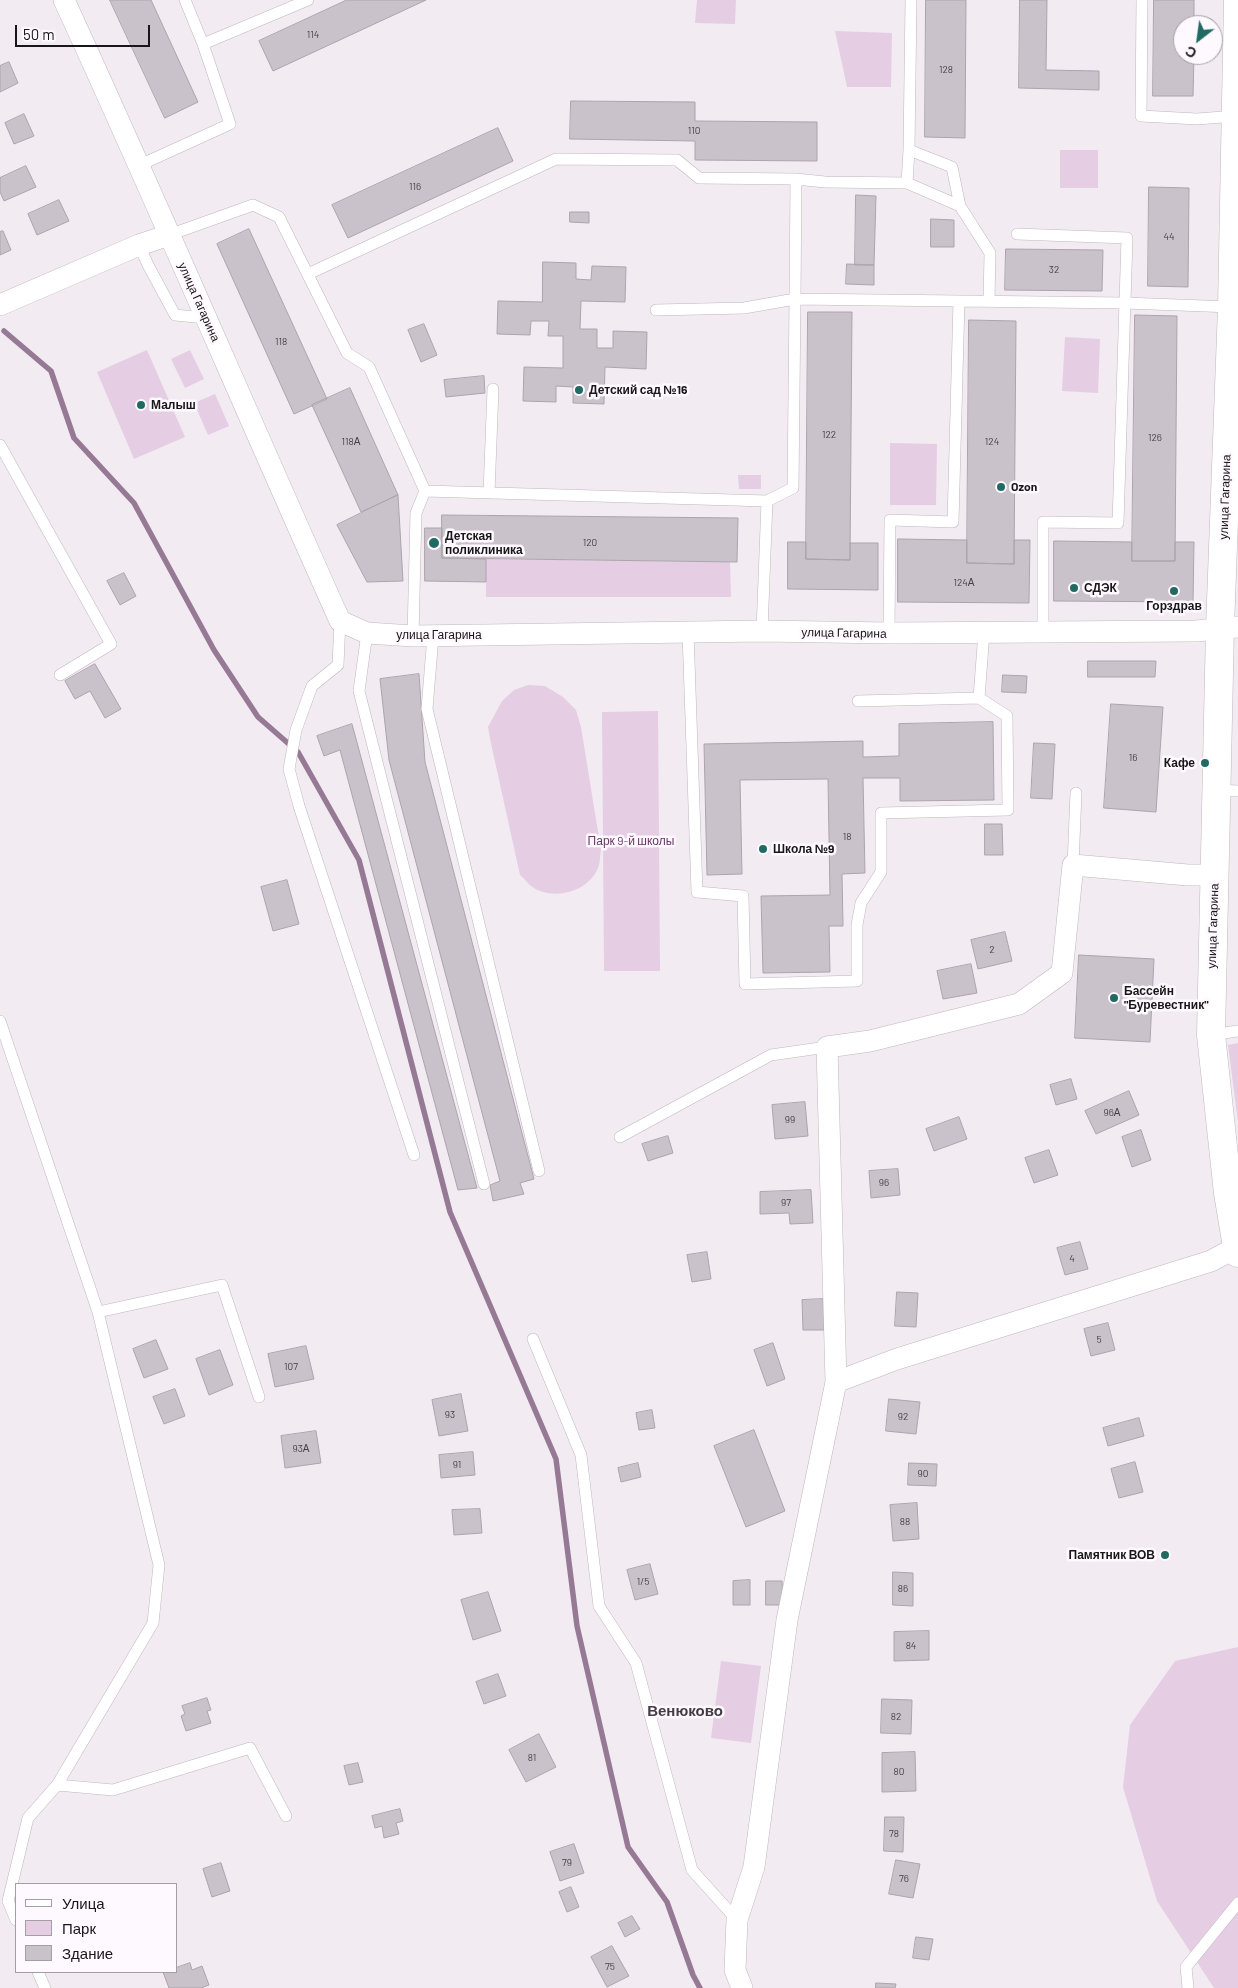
<!DOCTYPE html>
<meta charset="utf-8">
<style>
body{margin:0}
#map{position:relative;width:1238px;height:1988px;overflow:hidden;background:#f3ebf2;font-family:Barlow,sans-serif}
canvas{display:block}
.legend{position:absolute;left:15px;top:1883px;width:162px;height:90px;box-sizing:border-box;background:#fef9fe;border:1px solid #a29ea2;margin:0;padding:6px 9px;list-style:none;font-size:15px;color:#191619}
.legend li{display:flex;align-items:center;gap:10px;height:25px}
.legend b{width:25px;border:1px solid #a29ea2}
.north{position:absolute;left:1173px;top:15px;width:50px;height:50px;box-sizing:border-box;background:#fef9fe;border:1px solid #a29ea2;border-radius:50%;rotate:210deg;font-size:14px;font-weight:700;line-height:20px;text-align:center;color:#191619}
.north::after{content:'';display:block;margin:auto;width:18px;height:22px;background:#206a63;clip-path:polygon(50% 0,100% 100%,50% 72%,0 100%)}
.scale{position:absolute;left:15px;top:25px;width:135px;height:22px;box-sizing:border-box;border:2px solid #191619;border-top:0;padding-left:6px;font-size:15px;line-height:18px;white-space:nowrap;color:#191619;-webkit-text-stroke:4px #fef9fe;paint-order:stroke}
</style>
<div id="map">
<canvas width="1238" height="1988"></canvas>
<ul class="legend">
<li><b style="height:6px;background:#fff"></b>Улица</li>
<li><b style="height:14px;background:#e5cde3"></b>Парк</li>
<li><b style="height:14px;background:#cac2ca"></b>Здание</li>
</ul>
<div class="north">С</div>
<div class="scale">50 m</div>
</div>
<script>
const context = document.querySelector('canvas').getContext('2d');
context.lineJoin = 'round';
function paint(path, color) { context.fillStyle = color; context.fill(path, 'evenodd'); }
function trace(path, color, width, dash) { context.strokeStyle = color; context.lineWidth = width; context.lineCap = dash ? 'butt' : 'round'; context.setLineDash(dash || []); context.stroke(path); }
function label(font, color, halo, rows, align = 'center') {
  context.font = font + ' Barlow,sans-serif'; context.lineWidth = 5; context.setLineDash([]); context.textBaseline = 'middle'; context.strokeStyle = halo; context.fillStyle = color; for (const [text, x, y, turn = 0] of rows) {
    context.save(); context.translate(x, y); context.rotate((+turn || 0) * Math.PI / 180); context.textAlign = isNaN(turn) ? turn : align; if (halo) context.strokeText(text, 0, 0); context.fillText(text, 0, 0); context.restore();
  }
}
const green = new Path2D(`
 M697,0H736L735,24L695,23Z
 M835,31L892,33L891,87H847Z
 M1060,150H1098V188H1060Z
 M1065,337L1100,339L1098,393L1062,391Z
 M147,350L185,437L134,459L97,372Z
 M190,350L204,379L185,388L171,359Z
 M215,394L229,426L208,435L194,403Z
 M890,443L937,444L936,505H890Z
 M738,475H761V489H739Z
 M486,559L730,562L731,597H486Z
 M528,685L545,686L563,697L576,710L581,727L601,850C600,855 600,861 599,865C591,892 552,902 531,886C527,883 524,878 520,875L490,739L488,727L502,701L514,690Z
 M658,711L660,971H604L602,712Z
 M1238,1043V1122L1228,1045Z
 M1238,1647V1988H1214L1157,1901L1123,1787L1130,1725L1175,1661Z
 M721,1661L761,1666L751,1743L711,1738Z`);
const stream = new Path2D(`
 M4,331L51,371L74,438L134,503L214,650L258,717L298,752L359,860L450,1212L556,1459L577,1626L628,1847L667,1902L693,1975L700,1988`);
const building = new Path2D(`
 M110,0H151L198,102L165,118Z
 M347,0H426L273,71L259,41Z
 M926,0H966L965,138L925,137Z
 M1020,0H1047L1046,70L1099,71V90L1019,88Z
 M1154,0H1194V25H1183V55H1194L1193,96H1153Z
 M9,62L18,83L0,92V66Z
 M571,101L695,102V121L817,122V161L695,160V141L570,139Z
 M24,114L34,136L14,144L5,123Z
 M498,128L513,161L348,238L332,205Z
 M26,166L36,187L4,201L0,192V178Z
 M1149,187L1189,188L1188,287L1148,286Z
 M856,195L876,196L874,265H855Z
 M59,200L69,221L37,235L28,214Z
 M570,212H589V223L570,222Z
 M931,219L954,220V247H931Z
 M249,229L327,399L294,414L217,244Z
 M3,231L11,250L0,255V232Z
 M1006,249L1103,250L1102,291L1005,290Z
 M543,262L576,263V279L591,280L592,266L626,267L625,302L581,301L580,329H597V348H613V331L647,332L646,369L605,367L604,404L573,403V387L556,386V402L523,401L524,367L563,368V336H548L549,321H531L530,335L497,334L498,301L542,302Z
 M847,264L874,265V285L846,284Z
 M808,312H852L850,560L806,559Z
 M1135,315L1177,316L1175,561H1132Z
 M969,320L1016,321L1014,564L967,563Z
 M424,324L437,355L421,362L408,330Z
 M484,376L485,393L446,397L444,380Z
 M350,388L398,495L361,512L312,405Z
 M398,495L403,581L367,582L337,525Z
 M442,515L738,518L737,562L442,558Z
 M425,528H442V558L486,559V582L425,581Z
 M898,539L967,540V563L1014,564V540H1030L1029,603L898,602Z
 M1054,541L1132,542V561H1175V542H1194L1193,602L1054,601Z
 M788,542H806V559L850,560V543H878V590L788,589Z
 M124,573L136,596L120,605L107,581Z
 M1088,661H1156L1155,677H1088Z
 M95,664L121,709L105,718L90,691L75,699L65,681Z
 M419,674L425,762L534,1179L520,1183L524,1194L493,1201L490,1185L500,1181L389,760L380,679Z
 M1003,675L1027,676L1026,693L1002,692Z
 M1111,704L1163,707L1156,812L1104,808Z
 M993,722L994,800L900,801V778H863L865,873L842,874L843,926H829L830,972L763,973L761,896L830,895L828,779L740,780L742,874L707,875L704,744L863,741V757L899,756V724Z
 M352,724L477,1188L458,1190L340,750L324,756L317,736Z
 M1034,743L1055,744L1052,799L1031,798Z
 M985,824H1002L1003,855H985Z
 M287,880L299,924L273,931L261,887Z
 M1005,932L1012,961L978,969L971,940Z
 M1079,955L1154,959L1150,1042L1075,1038Z
 M971,964L977,993L943,999L937,971Z
 M1071,1079L1077,1099L1056,1105L1050,1085Z
 M1129,1091L1139,1115L1096,1134L1085,1111Z
 M805,1102L808,1136L775,1139L772,1105Z
 M959,1117L967,1139L934,1151L926,1129Z
 M1141,1130L1151,1160L1132,1167L1122,1137Z
 M668,1136L673,1153L648,1161L642,1144Z
 M1049,1150L1058,1175L1034,1183L1025,1158Z
 M898,1169L900,1195L871,1198L869,1171Z
 M811,1190L813,1223L790,1224L789,1213L760,1214V1192Z
 M1080,1242L1088,1269L1065,1275L1057,1248Z
 M707,1252L711,1279L692,1282L687,1255Z
 M897,1292L918,1293L916,1327L895,1326Z
 M823,1299L824,1330H803L802,1300Z
 M1108,1323L1115,1350L1091,1356L1084,1329Z
 M156,1340L168,1369L144,1378L133,1349Z
 M773,1343L785,1379L767,1386L754,1350Z
 M306,1346L314,1379L275,1387L268,1354Z
 M220,1350L233,1385L209,1395L196,1359Z
 M175,1389L185,1416L164,1424L153,1397Z
 M461,1394L468,1431L439,1436L432,1400Z
 M889,1399L920,1402L916,1434L886,1431Z
 M652,1410L655,1428L639,1430L636,1413Z
 M1139,1418L1144,1436L1108,1446L1103,1428Z
 M754,1430L785,1511L746,1527L714,1446Z
 M316,1431L321,1463L285,1468L281,1436Z
 M473,1452L475,1475L441,1478L439,1455Z
 M1135,1462L1143,1492L1119,1498L1111,1469Z
 M638,1463L641,1477L621,1482L618,1468Z
 M909,1463L937,1464L936,1486L908,1485Z
 M917,1503L919,1539L893,1541L890,1505Z
 M480,1509L482,1533L454,1535L452,1510Z
 M650,1564L658,1594L635,1600L627,1570Z
 M893,1572L913,1573V1606L893,1605Z
 M750,1580V1605H733V1581Z
 M766,1581H782L783,1605H766Z
 M488,1592L501,1631L473,1640L461,1600Z
 M929,1631V1660L894,1661V1632Z
 M498,1674L506,1696L484,1704L476,1682Z
 M207,1698L211,1710L207,1711L211,1723L186,1731L181,1716L185,1714L182,1706Z
 M882,1699L912,1700L911,1734L881,1733Z
 M539,1734L556,1767L526,1782L509,1750Z
 M915,1752L916,1791L882,1792V1753Z
 M358,1763L363,1782L349,1785L344,1766Z
 M400,1809L403,1821L396,1823L399,1834L384,1838L382,1826L375,1828L372,1816Z
 M885,1817H904L903,1852L884,1851Z
 M574,1844L584,1873L560,1881L550,1852Z
 M896,1860L920,1864L913,1898L889,1894Z
 M221,1863L230,1891L212,1897L203,1869Z
 M571,1887L579,1907L567,1912L559,1892Z
 M632,1916L640,1929L625,1937L618,1923Z
 M916,1937L933,1939L929,1960L913,1958Z
 M612,1946L629,1976L607,1987L591,1957Z
 M190,1963L192,1970L202,1966L209,1985L201,1988H169L163,1972H176V1968Z
 M876,1983L896,1984L895,1988H876Z`);
const service = new Path2D(`
 M185,0L203,44
 M1142,0L1141,116L1197,119L1236,116
 M909,150L911,0
 M140,165L230,124L203,44L308,0
 M796,179L825,182L907,183L909,150L952,167L960,206L990,253L989,302
 M907,183L960,206
 M1017,234L1127,238L1118,523L1043,522V632
 M169,235L253,205L279,217L347,353L369,367L425,491L416,513L413,636
 M139,245L148,265L175,315L206,318
 M308,274L556,159L677,160L699,178L796,179L795,299L744,308L656,310
 M0,445L111,644L60,675
 M425,491L767,501L762,631
 M489,493L493,389
 M767,501L793,488L795,299L1125,303L1232,307
 M340,621L338,665L312,686L296,730L289,769L299,806L414,1155
 M688,632L697,892L743,896L745,984L857,981V925L861,903L881,872V813L1008,810L1007,716L979,698
 M367,633L359,691L484,1184
 M889,633L890,520L953,522L959,301
 M433,636L427,709L539,1171
 M858,701L979,698L984,632
 M1217,790L1238,791
 M1073,865L1076,793
 M0,1021L98,1312L159,1565L153,1623L57,1785L28,1818L8,1901L16,1920
 M1211,1035L1238,1031
 M620,1137L771,1055L827,1047
 M98,1312L222,1285L259,1397
 M533,1339L581,1455L599,1606L636,1663L692,1870L737,1920
 M57,1785L113,1790L250,1748L286,1816
 M38,1972L45,1988
 M1188,1988L1186,1967L1238,1903`);
const minor = new Path2D(`
 M64,0C159,206 247,414 340,621L367,633L413,636L762,631L889,633L1196,631L1238,627
 M0,305L139,245L169,235
 M836,1382L827,1047L870,1041L1019,1004L1062,973L1073,865L1188,875H1216
 M742,1988L735,1970L737,1920L754,1867L787,1620L836,1382L897,1359L1211,1261L1237,1247`);
const secondary = new Path2D(`
 M1238,0L1232,307L1220,628L1211,1035L1228,1193L1238,1253`);
const markers = [
 [579,390,5,"#206a63"],
 [141,405,5,"#206a63"],
 [1001,487,5,"#206a63"],
 [434,543,6,"#206a63"],
 [1074,588,5,"#206a63"],
 [1174,591,5,"#206a63"],
 [1205,763,5,"#206a63"],
 [763,849,5,"#206a63"],
 [1114,998,5,"#206a63"],
 [1165,1555,5,"#206a63"]
];
const numberNames = [
 ["114",313,35],
 ["128",946,70],
 ["110",694,131],
 ["116",415,187],
 ["44",1169,237],
 ["32",1054,270],
 ["118",281,342],
 ["122",829,435],
 ["126",1155,438],
 ["118А",351,442],
 ["124",992,442],
 ["120",590,543],
 ["124А",964,583],
 ["16",1133,758],
 ["18",847,837],
 ["2",992,950],
 ["96А",1112,1113],
 ["99",790,1120],
 ["96",884,1183],
 ["97",786,1203],
 ["4",1072,1259],
 ["5",1099,1340],
 ["107",291,1367],
 ["93",450,1415],
 ["92",903,1417],
 ["93А",301,1449],
 ["91",457,1465],
 ["90",923,1474],
 ["88",905,1522],
 ["1/5",643,1582],
 ["86",903,1589],
 ["84",911,1646],
 ["82",896,1717],
 ["81",532,1758],
 ["80",899,1772],
 ["78",894,1834],
 ["79",567,1863],
 ["76",904,1879],
 ["75",610,1967]
];
const streetNames = [
 ["улица Гагарина",199,302,66],
 ["улица Гагарина",1225,497,-88],
 ["улица Гагарина",844,633,1],
 ["улица Гагарина",439,635],
 ["улица Гагарина",1213,926,-88]
];
const poiNames = [
 ["Детский сад №16",589,390],
 ["Малыш",151,405],
 ["Ozon",1011,487],
 ["Детская",445,536],
 ["поликлиника",445,550],
 ["СДЭК",1084,588],
 ["Горздрав",1174,606,"center"],
 ["Кафе",1195,763,"right"],
 ["Школа №9",773,849],
 ["Бассейн",1124,991],
 ["\"Буревестник\"",1124,1005],
 ["Памятник ВОВ",1155,1555,"right"]
];
const parkNames = [
 ["Парк 9-й школы",631,841]
];
const quarterNames = [
 ["Венюково",685,1711]
];
paint(green, '#e5cde3');
trace(stream, '#967a95', 5.5);
paint(building, '#cac2ca');
trace(building, '#aca4ac', 1);
trace(service, '#bfb7be', 12);
trace(minor, '#bfb7be', 22);
trace(secondary, '#bfb7be', 29);
trace(service, '#fff', 11);
trace(minor, '#fff', 21);
trace(secondary, '#fff', 28);
for (const [x, y, r, color] of markers) { const dot = new Path2D(); dot.arc(x, y, r, 0, 2 * Math.PI); context.fillStyle = color; context.fill(dot); trace(dot, '#fef9fe', 2); }
label('10px', '#454145', null, numberNames);
label('12px', '#191619', '#fef9fe', streetNames);
label('bold 12px', '#191619', '#fef9fe', poiNames, 'left');
label('12px', '#693868', '#fef9fe', parkNames);
label('bold 15px', '#433c43', '#fef9fe', quarterNames);
</script>
